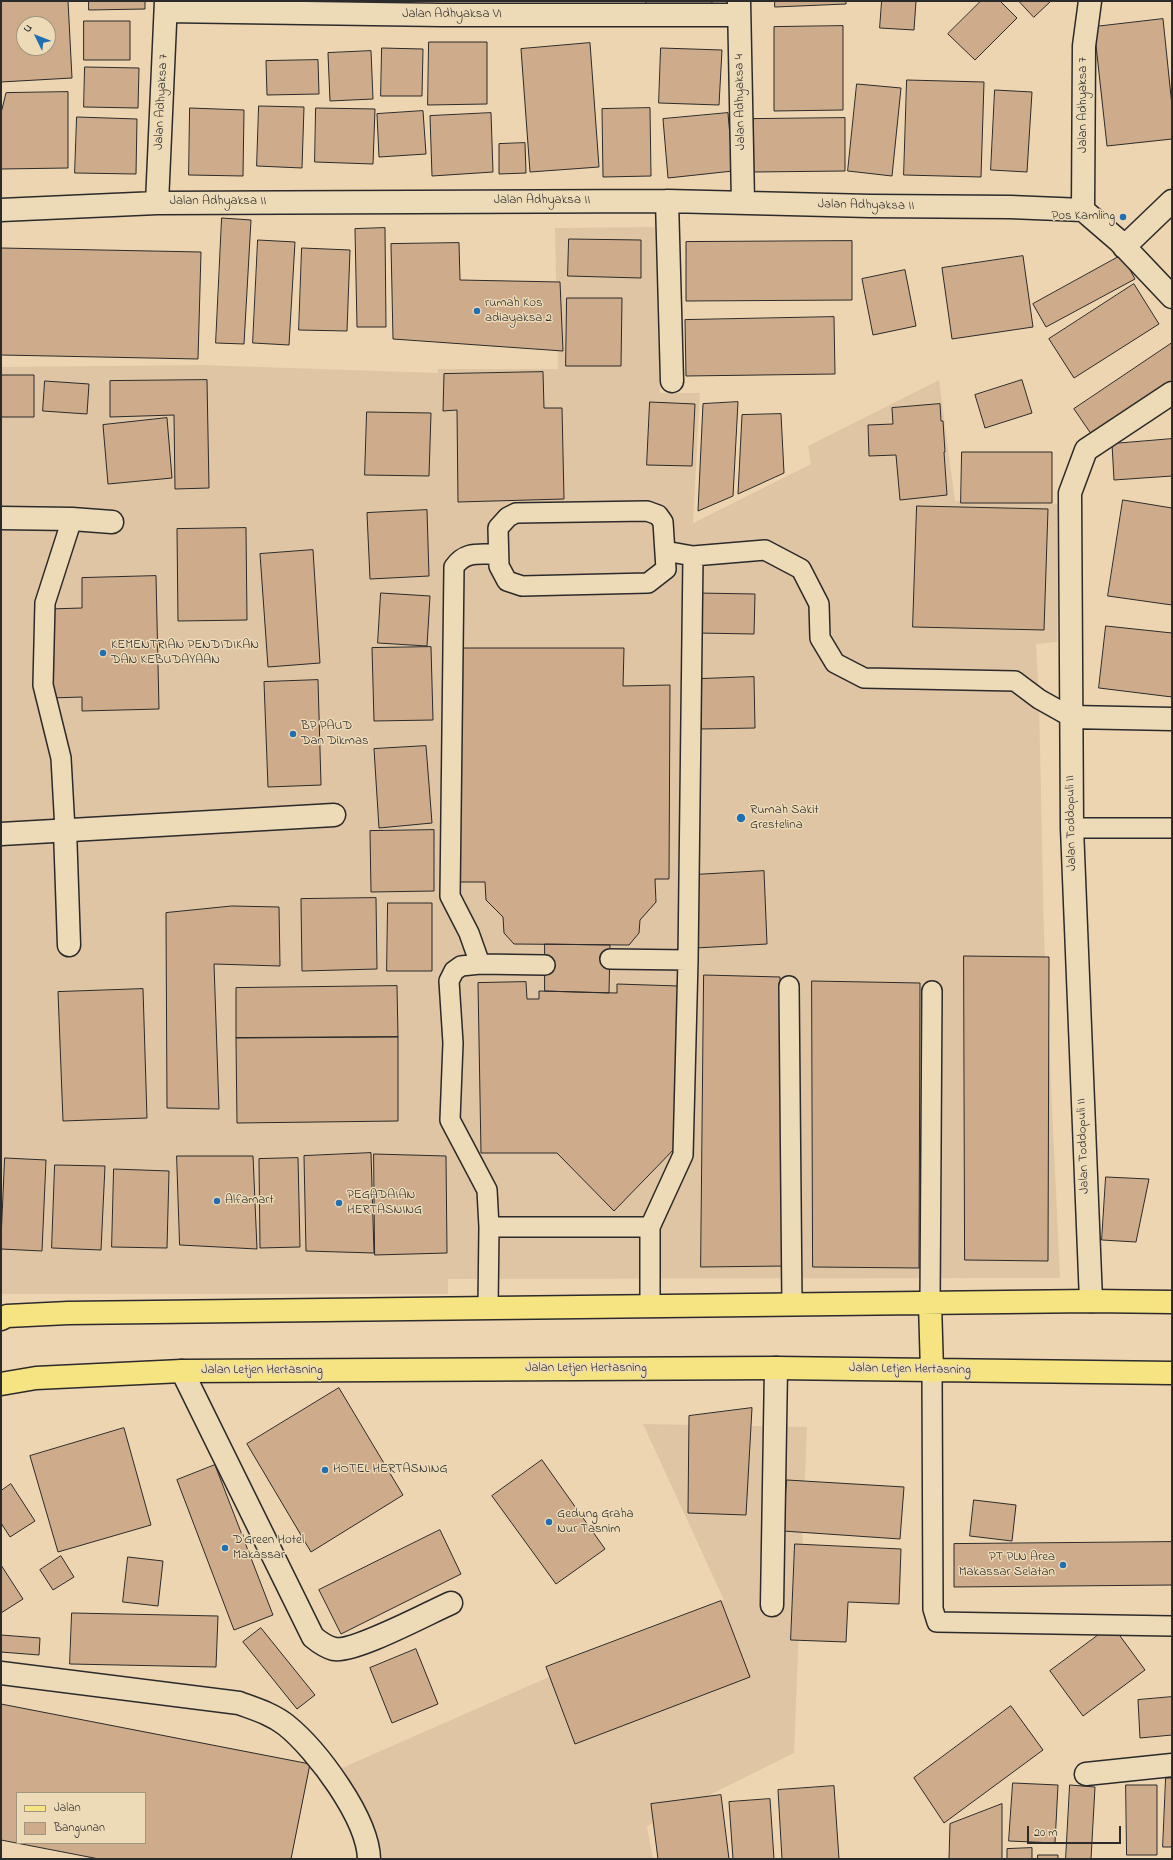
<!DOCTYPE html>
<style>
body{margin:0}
#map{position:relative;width:1173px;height:1860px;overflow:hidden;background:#eed5b1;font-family:"Indie Flower",sans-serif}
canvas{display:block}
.frame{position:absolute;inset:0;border:2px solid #2b2b2b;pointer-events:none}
.legend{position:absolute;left:16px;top:1792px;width:130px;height:52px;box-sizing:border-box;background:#eddbb8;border:1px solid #9f9580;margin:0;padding:5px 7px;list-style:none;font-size:12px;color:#2b2b2b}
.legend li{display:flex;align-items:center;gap:8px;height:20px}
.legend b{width:20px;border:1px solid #9f9580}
.north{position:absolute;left:16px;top:16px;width:40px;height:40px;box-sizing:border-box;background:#eddbb8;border:1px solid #9f9580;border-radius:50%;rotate:313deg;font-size:11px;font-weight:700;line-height:16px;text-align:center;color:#2b2b2b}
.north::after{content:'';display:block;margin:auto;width:14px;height:18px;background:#1f6fb2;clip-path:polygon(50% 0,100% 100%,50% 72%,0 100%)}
.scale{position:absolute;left:1027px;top:1826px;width:94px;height:18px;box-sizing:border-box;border:2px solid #2b2b2b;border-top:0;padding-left:5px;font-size:12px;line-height:14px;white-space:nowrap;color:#2b2b2b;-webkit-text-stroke:3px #eddbb8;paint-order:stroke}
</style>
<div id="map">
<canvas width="1173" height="1860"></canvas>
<div class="frame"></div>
<ul class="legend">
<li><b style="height:5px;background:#f6e381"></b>Jalan</li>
<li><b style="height:11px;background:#cdab8b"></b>Bangunan</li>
</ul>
<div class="north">U</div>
<div class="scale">20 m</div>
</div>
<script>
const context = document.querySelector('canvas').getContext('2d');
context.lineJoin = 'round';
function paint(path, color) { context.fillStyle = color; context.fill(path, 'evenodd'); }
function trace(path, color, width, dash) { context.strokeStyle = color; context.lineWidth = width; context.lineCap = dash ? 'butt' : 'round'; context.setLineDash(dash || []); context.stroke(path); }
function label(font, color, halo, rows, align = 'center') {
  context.font = font + ' "Indie Flower",sans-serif'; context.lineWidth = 3; context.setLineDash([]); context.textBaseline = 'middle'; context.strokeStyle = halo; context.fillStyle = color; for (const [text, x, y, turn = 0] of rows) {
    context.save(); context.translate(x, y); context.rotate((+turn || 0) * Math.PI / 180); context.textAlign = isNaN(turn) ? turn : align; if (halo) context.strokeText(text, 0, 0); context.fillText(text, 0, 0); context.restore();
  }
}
const built = new Path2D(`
 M655,227L660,393H700L693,523L811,464L808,446L939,380L955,501L1060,504L1057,642L1036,644L1039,699L1044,937L1060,1278L448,1279V1294H1V367L202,365L438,373V369H558L555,228Z
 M643,1424L807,1427L794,1753L647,1826L653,1859H383L326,1775L724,1600Z`);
const building = new Path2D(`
 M1,1H68L72,78L1,82ZM24,24H48V48H24Z
 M89,1H145V9L89,10Z
 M646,1H712V4H646Z
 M775,1H846V4L775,7Z
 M882,1H916L914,30L880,28Z
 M981,1H1000L1017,18L975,60L948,34Z
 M1019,1H1051L1034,17Z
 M1163,19L1172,106V139L1107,146L1094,27Z
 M84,21H130V60H84Z
 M843,26V110L774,111V27Z
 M429,42H487V104L428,105Z
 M590,43L599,167L530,172L521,49Z
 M382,48L423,49L422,96H381Z
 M661,48L722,50L719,105L659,103Z
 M371,51L373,99L330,101L328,53Z
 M318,60L319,94L267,95L266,61Z
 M85,67L139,68L138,108L84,107Z
 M907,80L984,82L981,177L904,175Z
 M857,84L901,88L892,176L848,171Z
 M995,90L1032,92L1027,172L991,170Z
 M68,92V168L1,169V113L6,93Z
 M259,106L304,107L302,168L257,166Z
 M190,108L244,110L243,176L189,175Z
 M316,108L375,109L373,164L315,162Z
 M650,108L651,176L603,177L602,109Z
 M423,111L426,154L379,157L377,114Z
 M491,113L493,172L432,176L430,116Z
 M728,113L733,171L668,178L663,119Z
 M77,117L137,119L136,174L75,173Z
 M845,118V171L753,172V119Z
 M525,143L526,173L499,174V144Z
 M222,218L251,220L244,344L216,343Z
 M385,228L386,327H357L355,229Z
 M569,239L641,240V278L568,276Z
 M258,240L295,242L289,345L253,343Z
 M852,241V300L686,301V242Z
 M459,243L460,280L560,282L563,351L393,339L391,244Z
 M1,248L201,252L198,359L1,355Z
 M302,248L350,250L347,331L299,330Z
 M1122,255L1135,279L1046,327L1033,304Z
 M1023,256L1033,327L952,339L942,268Z
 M905,270L916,326L873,335L862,279Z
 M1134,284L1159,324L1074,378L1049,339Z
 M567,298H622L621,366H566Z
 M834,317L835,374L686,376L685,320Z
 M1172,343V390L1096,441L1074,409Z
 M543,372L544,408H562L564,499L458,502L457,410L443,411L444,374Z
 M1,375H34V417H1Z
 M207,380L209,488L175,489L174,415L110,417V381Z
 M1022,380L1032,413L985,428L975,395Z
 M45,381L89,384L87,414L43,411Z
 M650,402L695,404L692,466L647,465Z
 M738,402L733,496L698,511L703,404Z
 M940,404L941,421H943L945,452H944L947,495L900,500L896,455L869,456L868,425L893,424L892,408Z
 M367,412L431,413L429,476L365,475Z
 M781,414L784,473L738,494L742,415Z
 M167,418L172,478L108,484L103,425Z
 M1172,439V476L1114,480L1112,444Z
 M962,452H1052V503H961Z
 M1123,500L1172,508V605L1108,596Z
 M917,506L1048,509L1044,630L913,627Z
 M427,510L429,576L370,579L367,513Z
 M246,528L247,620L178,621L177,529Z
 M313,550L320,663L268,667L260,554Z
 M156,576L159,709L82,711V697L50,698L48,609L82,608V578Z
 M381,593L430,596L427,646L378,643Z
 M697,593L755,594L754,634L697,633Z
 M1106,626L1172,633V697L1099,688Z
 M431,647L433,720L374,721L372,648Z
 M453,648H624L623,686L670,685L669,879H655L656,902L640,920L639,933L629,945L514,944L504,933L503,917L486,900L485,882H453Z
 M754,677L755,728L701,729L700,679Z
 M318,680L321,785L268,787L264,682Z
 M426,746L432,823L379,828L374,749Z
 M434,830V891L371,892L370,831Z
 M764,871L767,944L696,948L693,875Z
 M376,898L377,969L302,971L301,899Z
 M388,903H432V971H387Z
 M232,906L279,907L280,966L214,964L219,1109L167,1108L166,913Z
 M545,944L610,945L609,993L545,991Z
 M964,956L1049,957L1048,1261L965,1260Z
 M704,975L780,977L785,1266L701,1267Z
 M812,981L920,983L919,1268L813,1267Z
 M526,982L527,999H539V991L617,993V984L679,986L678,1145L614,1211L557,1153H481L478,983Z
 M397,986L398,1037L236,1038V988Z
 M143,989L147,1118L63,1121L58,992Z
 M398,1037V1121L237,1123L236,1038Z
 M371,1153L374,1253L306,1251L304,1156Z
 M374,1154L446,1156L447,1253L375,1255Z
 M177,1156H253L257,1249L180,1245Z
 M5,1158L46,1160L42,1251L1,1249Z
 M298,1158L300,1247L260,1248L259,1159Z
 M55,1165L105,1166L101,1250L52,1248Z
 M114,1169L169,1171L167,1248L112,1247Z
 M1106,1177L1149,1179L1136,1242L1102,1240Z
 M339,1388L403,1495L311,1552L247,1444Z
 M752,1408L746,1515L688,1513L689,1416Z
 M124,1428L151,1525L58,1552L30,1456Z
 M542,1460L605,1549L556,1584L492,1496Z
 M215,1465L273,1615L234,1630L177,1480Z
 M787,1480L904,1487L900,1539L783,1531Z
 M11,1484L35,1521L10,1537L1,1523V1491Z
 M974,1500L1016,1505L1012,1541L970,1536Z
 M440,1530L461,1574L341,1634L319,1590Z
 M1172,1542V1585L954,1587V1544Z
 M795,1544L901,1549L899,1604L848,1602L846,1642L791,1640Z
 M61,1556L74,1577L53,1590L40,1570Z
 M128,1557L163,1561L158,1606L123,1602Z
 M1,1565L23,1599L1,1613Z
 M721,1601L750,1677L575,1744L546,1667Z
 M72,1613L218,1616L216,1667L70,1664Z
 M1112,1625L1145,1670L1083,1716L1050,1671Z
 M261,1628L315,1695L297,1709L243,1642Z
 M1,1635L40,1638L39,1655L1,1652Z
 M416,1649L438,1704L392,1723L370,1668Z
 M1172,1697V1735L1140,1738L1138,1700Z
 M1,1704L310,1764L291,1859H99L1,1840ZM17,1793H145V1843H17Z
 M1011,1706L1043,1750L944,1823L914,1778Z
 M1166,1778H1172V1847H1163Z
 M1013,1783L1058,1785L1055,1843L1009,1841Z
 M1070,1785L1095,1787L1091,1859H1066Z
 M1126,1785H1157V1855H1127Z
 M834,1786L839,1859H782L778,1790Z
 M721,1795L729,1859H658L651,1804Z
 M770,1799L774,1859H733L729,1802Z
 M1002,1804V1859H949L950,1824Z
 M1032,1848V1859H1007V1849Z
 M1038,1855H1058V1859H1038Z`);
const lane = new Path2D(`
 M647,511L658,515L663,522L666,569L648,583L522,586L507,581L499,566L498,528L508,517L516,513Z
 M665,551L693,556L765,550L801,569L819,604L820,638L835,663L864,678L1015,681L1039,699L1071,717
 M498,554C480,555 466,550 454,567L450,896L469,933L480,964L545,965
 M1072,828H1172
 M65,830L61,758L43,685L45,603L72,519
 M610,959L688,960L683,1155L650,1227V1307
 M688,960L693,556
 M480,964L461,966L454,971L449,981L453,1043L450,1120L487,1190L489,1227L488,1307
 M789,986L792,1305
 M489,1227H650
 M930,1303L932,991
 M932,1371L933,1609L937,1622L1172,1626`);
const street = new Path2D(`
 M739,1L743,202
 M166,11L442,15H739
 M667,201L672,381
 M157,203L166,1
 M1,210L157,203L667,201L870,206L1010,207L1083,210
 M1083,210L1084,46L1090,1
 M1083,210L1119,241L1172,297
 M1124,247L1172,201
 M1,518L72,519L112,522
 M1071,717L1172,719
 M65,830L69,945
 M1,834L334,815
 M1091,1301L1072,828L1070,493L1086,450L1172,393
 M182,1371L313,1637C319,1642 326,1647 334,1649C354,1653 428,1613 451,1603
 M772,1605L776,1368
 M1,1673L239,1703C255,1709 272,1714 286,1725C317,1750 368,1818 369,1859
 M1086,1774L1172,1765`);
const primary = new Path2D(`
 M930,1303L932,1371
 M1,1319L7,1316L68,1313L1091,1301L1172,1302
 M1,1384L36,1378L182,1371L776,1368L1172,1373`);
const markers = [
 [1123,217,4,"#1f6fb2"],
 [477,311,4,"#1f6fb2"],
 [103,653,4,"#1f6fb2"],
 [293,734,4,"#1f6fb2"],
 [741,818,5,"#1f6fb2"],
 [217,1201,4,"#1f6fb2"],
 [339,1203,4,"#1f6fb2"],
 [325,1470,4,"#1f6fb2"],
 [549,1522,4,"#1f6fb2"],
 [225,1548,4,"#1f6fb2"],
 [1063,1565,4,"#1f6fb2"]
];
const streetNames = [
 ["Jalan Adhyaksa VI",452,15],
 ["Jalan Adhyaksa 7",162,102,-87],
 ["Jalan Adhyaksa 4",741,102,-91],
 ["Jalan Adhyaksa 7",1084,105,-90],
 ["Jalan Adhyaksa II",542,201],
 ["Jalan Adhyaksa II",218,202],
 ["Jalan Adhyaksa II",866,206,1],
 ["Jalan Toddopuli II",1072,823,-91],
 ["Jalan Toddopuli II",1084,1146,-92],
 ["Jalan Letjen Hertasning",586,1369],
 ["Jalan Letjen Hertasning",910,1370,1],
 ["Jalan Letjen Hertasning",262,1371]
];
const poiNames = [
 ["Pos Kamling",1115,217,"right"],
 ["rumah Kos",485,304],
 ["adiayaksa 2",485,319],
 ["KEMENTRIAN PENDIDIKAN",111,646],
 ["DAN KEBUDAYAAN",111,661],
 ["BP PAUD",301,727],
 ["Dan Dikmas",301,742],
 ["Rumah Sakit",750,811],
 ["Grestelina",750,826],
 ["PEGADAIAN",347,1196],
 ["HERTASNING",347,1211],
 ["Alfamart",225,1201],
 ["HOTEL HERTASNING",333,1470],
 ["Gedung Graha",557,1515],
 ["Nur Tasnim",557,1530],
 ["D'Green Hotel",233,1541],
 ["Makassar",233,1556],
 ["PT PLN Area",1055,1558,"right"],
 ["Makassar Selatan",1055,1573,"right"]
];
paint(built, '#e0c5a4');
paint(building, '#cdab8b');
trace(building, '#2b2b2b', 1);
trace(lane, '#2b2b2b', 22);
trace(street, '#2b2b2b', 25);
trace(primary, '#2b2b2b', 25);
trace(lane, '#eddbb8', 19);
trace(street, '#eddbb8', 22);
trace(primary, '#f6e381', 22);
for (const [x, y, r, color] of markers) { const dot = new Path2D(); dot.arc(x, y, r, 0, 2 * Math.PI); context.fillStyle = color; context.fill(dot); trace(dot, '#eddbb8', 1.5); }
label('13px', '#2b2b2b', '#eddbb8', streetNames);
label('13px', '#2b2b2b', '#eddbb8', poiNames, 'left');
</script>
